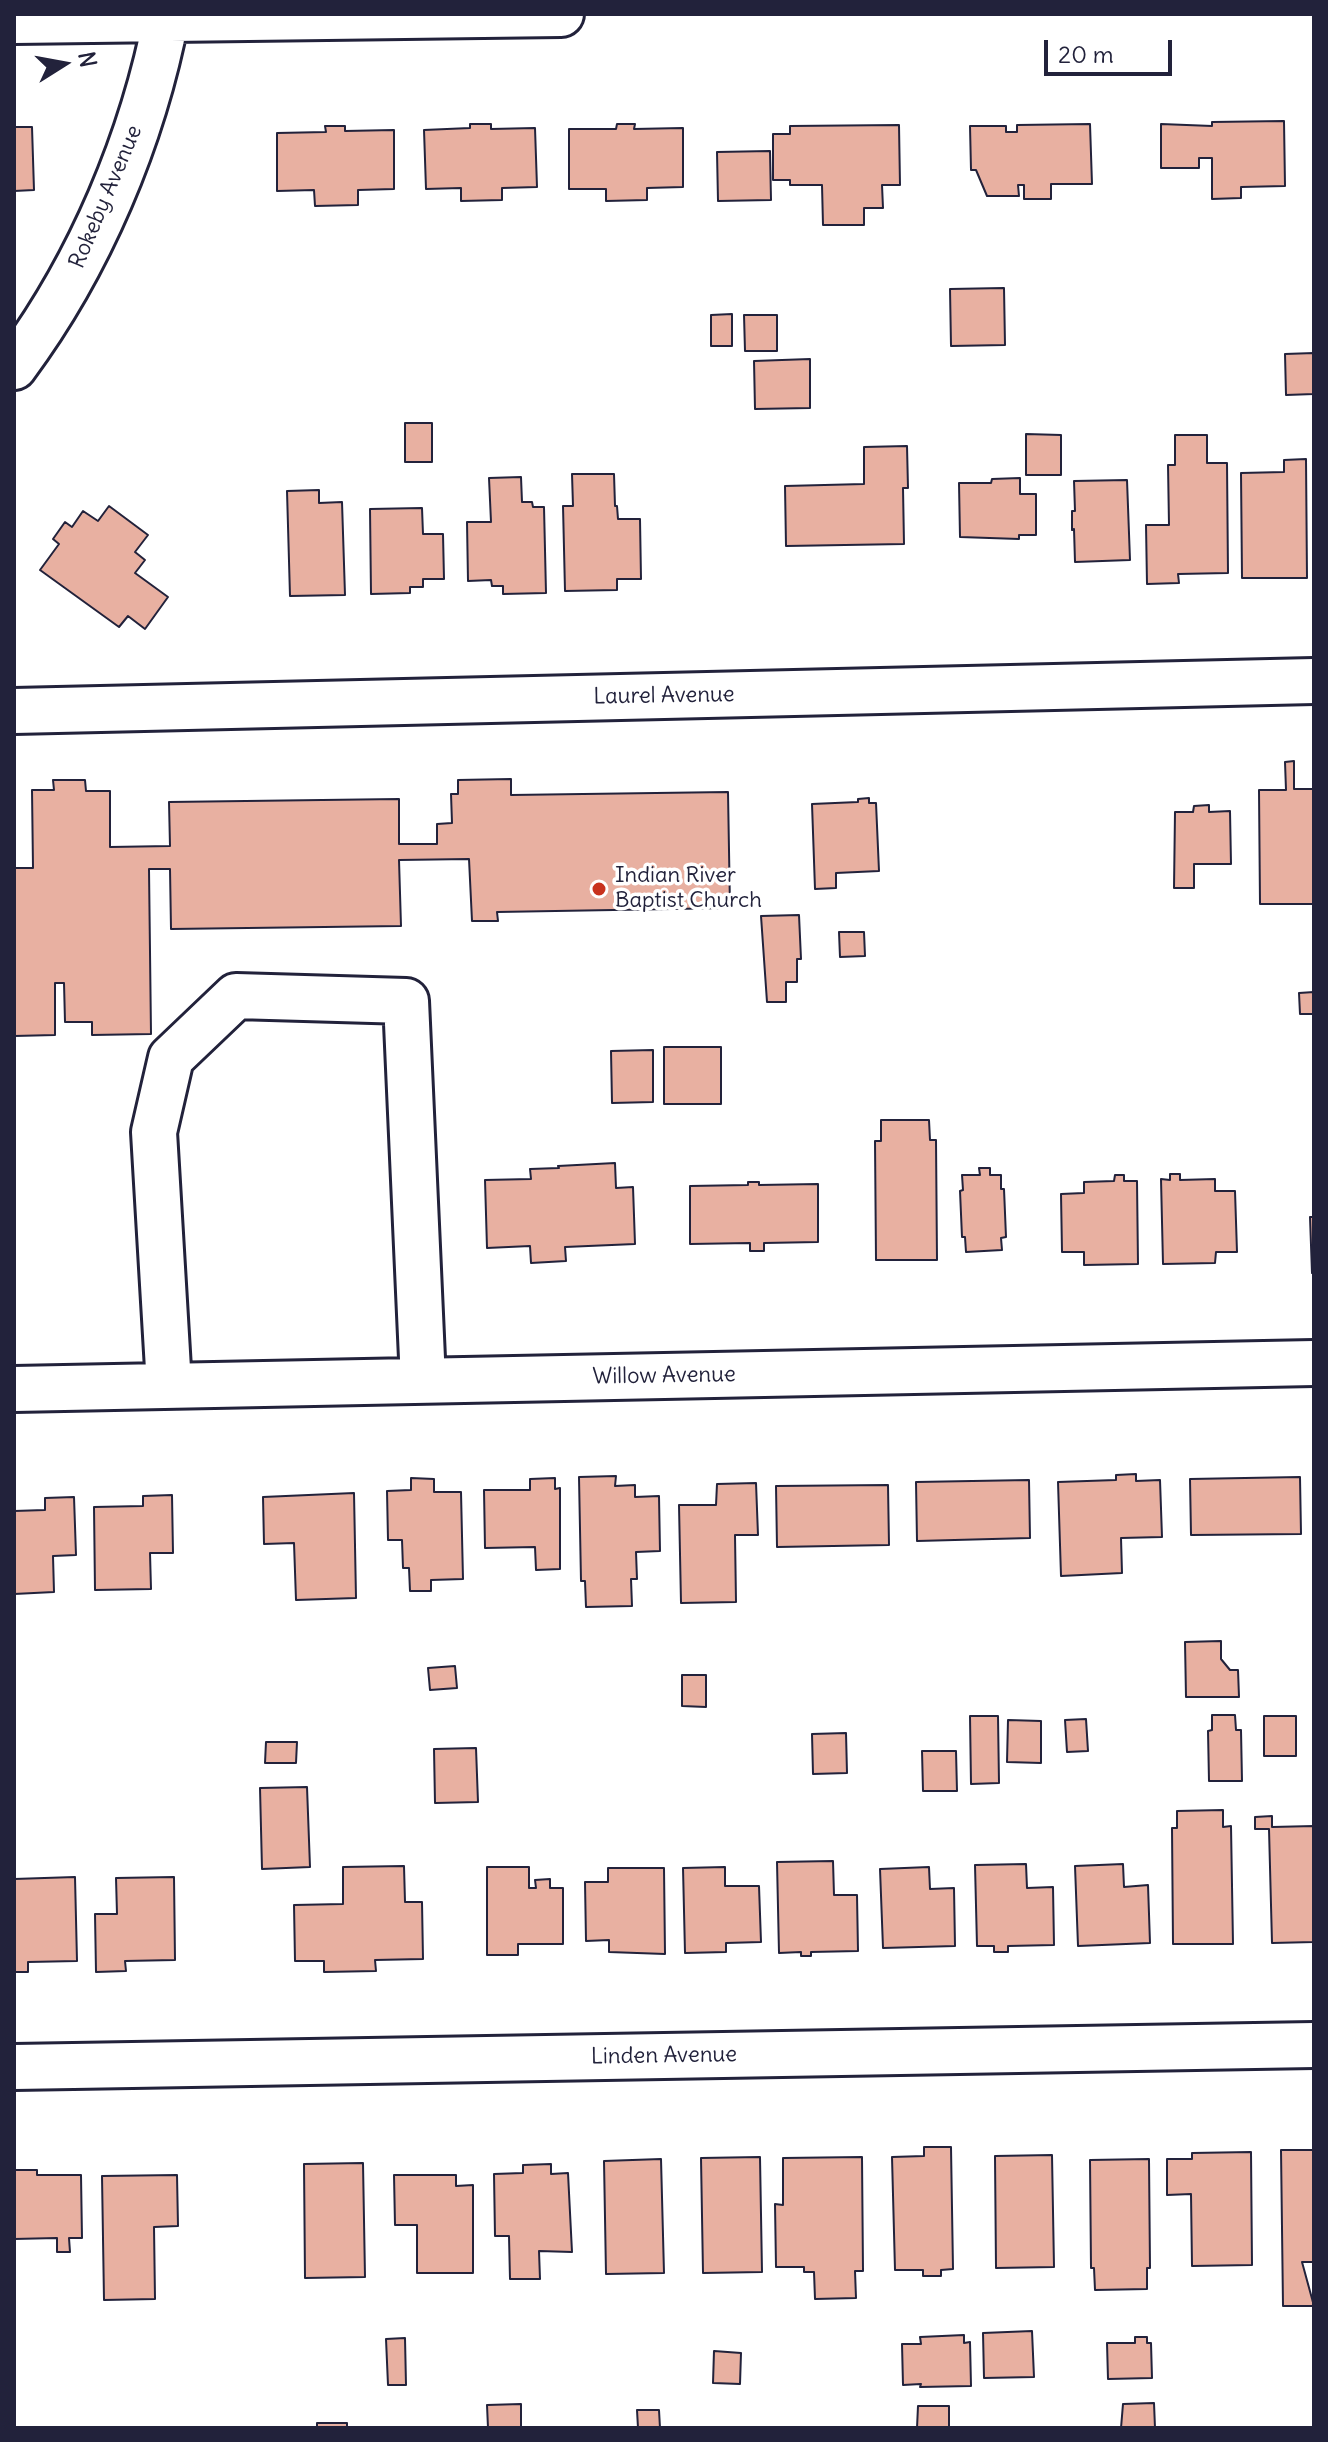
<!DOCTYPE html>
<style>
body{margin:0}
#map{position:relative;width:1328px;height:2442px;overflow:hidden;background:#fff;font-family:Delius,sans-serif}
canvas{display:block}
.frame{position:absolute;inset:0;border:16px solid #22223b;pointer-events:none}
.north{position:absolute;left:24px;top:24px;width:80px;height:80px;-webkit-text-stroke:6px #fff;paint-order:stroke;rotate:79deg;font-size:22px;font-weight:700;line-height:32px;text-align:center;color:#22223b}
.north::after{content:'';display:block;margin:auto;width:28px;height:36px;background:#22223b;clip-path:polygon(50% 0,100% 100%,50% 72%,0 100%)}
.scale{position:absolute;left:1044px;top:40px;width:128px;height:36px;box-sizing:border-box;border:4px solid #22223b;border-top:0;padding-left:10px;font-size:24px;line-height:28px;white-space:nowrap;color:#22223b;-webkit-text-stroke:6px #fff;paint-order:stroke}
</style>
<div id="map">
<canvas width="1328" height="2442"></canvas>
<div class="frame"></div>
<div class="north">N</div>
<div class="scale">20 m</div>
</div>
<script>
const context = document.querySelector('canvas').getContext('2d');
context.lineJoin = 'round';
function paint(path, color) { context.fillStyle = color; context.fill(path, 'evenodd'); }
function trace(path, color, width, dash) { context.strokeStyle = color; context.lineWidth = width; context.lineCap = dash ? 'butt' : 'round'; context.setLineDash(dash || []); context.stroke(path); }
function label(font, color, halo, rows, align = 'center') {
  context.font = font + ' Delius,sans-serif'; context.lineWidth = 7; context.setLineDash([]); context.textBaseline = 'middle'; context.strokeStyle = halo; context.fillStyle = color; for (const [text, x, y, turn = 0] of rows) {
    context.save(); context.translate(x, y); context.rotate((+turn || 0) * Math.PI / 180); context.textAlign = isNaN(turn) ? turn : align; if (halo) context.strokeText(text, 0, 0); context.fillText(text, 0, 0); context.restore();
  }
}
const building = new Path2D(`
 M1284,121L1285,186L1241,187V198L1212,199V158H1199V168H1161V124L1212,126V122Z
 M470,124H491V129L535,128L537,187L502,188V200L461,201V188L426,189L424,130L470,128Z
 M617,124H635L634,129L683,128V187L647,188V200L606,201V189H569V129H616Z
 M1090,124L1092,184H1051V199H1024V185H1018L1019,196H987L976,170H971L970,126H1006V132H1017V125Z
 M899,125L900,185H882L883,208H864V225H823L822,185H790V180H773V134H790V126Z
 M325,126H345V131L394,130V189L358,190V205L315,206L314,190L277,191V133L326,132Z
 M14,127H32L34,190L14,191Z
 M770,151L771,200L718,201L717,152Z
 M1004,288L1005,345L951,346L950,289Z
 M732,314V346H711V315Z
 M744,315H777V351H745Z
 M1314,353V394L1286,395L1285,354Z
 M810,359V408L755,409L754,361Z
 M405,423H432V462H405Z
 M1026,434L1061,435V475H1026Z
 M1175,435H1207V463H1227L1228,573L1178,574L1179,583L1147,584L1146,525H1169L1168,465H1175Z
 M907,446L908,488H903L904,544L786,546L785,486L864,484V447Z
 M1306,459L1307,578H1242L1241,473L1284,472V460Z
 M572,474H614L615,506H617L618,519H640L641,579H617V590L565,591L563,506H573Z
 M521,477L522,502H532L533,507H544L546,593L503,594V586H492L491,580L468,581L467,522H491L489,478Z
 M1020,478V494H1036V535H1019V539L960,537L959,483H991L992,479Z
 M1127,480L1130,560L1075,562L1074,529L1072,530V511H1075L1074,481Z
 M319,490V503L342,502L345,595L290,596L287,491Z
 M109,506L148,535L135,552L145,560L135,573L168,597L145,629L128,616L119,627L40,570L59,544L53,539L65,522L72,527L83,511L98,521Z
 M422,508L423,534H443L444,579H423V587H410V593L371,594L370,509Z
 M1294,761V789H1314V904H1260L1259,790H1286L1285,762Z
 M511,779V795L728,792L730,908L497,912L498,921H472L469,859L399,860L401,926L171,929L170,869H149L151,1034L92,1035V1022H65L64,983H55V1035L14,1036V868H33L32,790H54L53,780H85L86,791H110V847L170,846L169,802L399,799V844H437V824L452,823L451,794H458V780Z
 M869,798V803H876L879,871L836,873V888L815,889L812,804L858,802V799Z
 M1209,805V812L1230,811L1231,864H1194V888H1174L1175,812H1193L1194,806Z
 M799,915L801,959H797V982H786V1002H767L761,916Z
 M839,932H864L865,956L840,957Z
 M1314,992V1014H1300L1299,993Z
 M664,1047H721V1104H664Z
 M653,1050V1102L612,1103L611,1051Z
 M881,1120H929L930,1140H936L937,1260H876L875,1141H881Z
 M615,1163L616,1188L633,1187L635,1244L565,1247L566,1261L531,1263L530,1246L487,1248L485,1180L531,1179L530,1169L559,1168L558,1166Z
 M979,1168H990V1175H1001V1189H1004L1006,1237L1001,1238L1002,1250L966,1252L965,1237H962L960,1191L963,1190L962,1175H980Z
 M1170,1174H1180V1180L1215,1179V1191H1235L1237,1252H1216L1215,1263L1163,1264L1161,1179L1170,1180Z
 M1115,1175H1124V1181H1137L1138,1264L1084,1265V1252H1062L1061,1194L1084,1193V1182L1114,1181Z
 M748,1182H759V1185L818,1184V1242L764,1243V1251H750V1243L690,1244V1186L748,1185Z
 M1310,1217H1314V1272L1312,1273Z
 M1136,1474V1481L1160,1480L1162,1537L1121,1538L1122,1573L1061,1576L1058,1482L1116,1480V1475Z
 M616,1476L615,1486L635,1485V1497L659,1496L660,1551L636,1552L637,1579H631L632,1606L586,1607L585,1581H581L579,1477Z
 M1300,1477L1301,1534L1191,1535L1190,1479Z
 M411,1478L434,1479V1492H461L463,1579L431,1580V1591H410L409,1568H403L402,1540H388L387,1491L411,1490Z
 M555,1478V1489L560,1488V1569L536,1570L535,1547L485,1548L484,1490H530V1479Z
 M1029,1480L1030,1538L917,1541L916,1482Z
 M756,1483L758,1535H735L736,1602L681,1603L679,1505H716L717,1484Z
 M888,1485L889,1545L777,1547L776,1486Z
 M354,1493L356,1598L296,1600L294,1543L264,1544L263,1497Z
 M172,1495L173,1553H150L151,1589L95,1590L94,1507L143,1506V1496Z
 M74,1497L76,1555L53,1556L54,1592L14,1594V1511L45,1510V1498Z
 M1221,1641V1659L1230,1670H1238L1239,1697H1186L1185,1642Z
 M455,1666L457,1688L430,1690L428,1668Z
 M682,1675H706V1707L682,1706Z
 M1212,1715H1235L1236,1730H1241L1242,1781H1209L1208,1731L1212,1730Z
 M970,1716H998L999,1783L971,1784Z
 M1264,1716H1296V1756H1264Z
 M1086,1719L1088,1751L1067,1752L1065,1720Z
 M1008,1720L1041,1721V1763L1007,1762Z
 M846,1733L847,1773L813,1774L812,1734Z
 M266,1742H297L296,1763H265Z
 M476,1748L478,1802L435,1803L434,1749Z
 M922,1751H956L957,1791H923Z
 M307,1787L310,1867L262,1869L260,1788Z
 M1223,1810V1827L1231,1826L1233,1944H1173L1172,1828H1177V1811Z
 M1272,1816V1827L1314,1826V1942L1272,1943L1269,1829H1255V1817Z
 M833,1861L834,1895H857L858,1951L811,1952V1956H801V1952L779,1953L777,1862Z
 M1026,1864L1027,1888L1053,1887L1054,1945L1008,1946V1952H994V1946H977L975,1865Z
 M1123,1864L1124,1887L1148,1885L1150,1943L1078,1946L1075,1866Z
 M404,1866L405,1902H422L423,1959L375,1960L376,1971L324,1972V1961H295L294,1905L343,1904V1867Z
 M487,1867H529V1888H536L535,1880L550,1879V1888H563V1944H518V1955H487Z
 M725,1867V1886H759L761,1942L726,1943V1952L685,1953L683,1868Z
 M929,1867L930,1889L954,1888L955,1946L883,1948L880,1869Z
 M608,1868H664L665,1954L609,1952V1940L586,1941L585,1882H608Z
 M75,1877L77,1961L28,1962V1972H14V1879Z
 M174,1877L175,1960L125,1961L126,1971L96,1972L95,1914H117L116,1878Z
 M924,2147H951L953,2269L941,2270V2276H923V2270H895L892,2157L924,2156Z
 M1281,2150H1314V2262H1302L1314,2306H1283Z
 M1251,2152L1252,2265L1192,2266L1191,2194L1167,2195V2159H1192V2153Z
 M1052,2155L1054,2267L996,2268L995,2156Z
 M760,2157L762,2272L703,2273L701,2158Z
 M862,2157L863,2271H855L856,2298L815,2299L814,2272H804V2267H776L775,2204L783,2205V2158Z
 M661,2159L664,2273L606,2274L604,2161Z
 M1149,2159L1150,2268H1147V2289L1095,2290L1094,2268H1091L1090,2160Z
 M363,2163L365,2277L305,2278L304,2164Z
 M551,2164V2174L568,2173L572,2252L539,2251L540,2279H510L509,2236H495L494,2174L523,2173V2165Z
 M14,2170H37V2175H81L82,2238H69L70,2252H57V2238L14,2239Z
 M177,2175L178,2226L154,2227L155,2299L104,2300L102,2176Z
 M394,2175H456V2186L473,2185V2273H417V2225H395Z
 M1032,2331L1034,2377L984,2378L983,2333Z
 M964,2335V2343L970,2342L971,2386L920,2387L921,2384L903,2385L902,2344H921L920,2337Z
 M1135,2337H1147V2343H1151L1152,2378L1108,2379L1107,2343H1135Z
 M405,2338L406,2385H388L386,2339Z
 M714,2351L741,2353L740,2384L713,2383Z
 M1154,2403L1155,2428H1121L1123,2404Z
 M521,2404V2428H488L487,2405Z
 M918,2406H949V2428H917Z
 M637,2410H659L660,2428H638Z
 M317,2423H347V2428H317Z`);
const minor = new Path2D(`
 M14,21L561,14
 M14,367C90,265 143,139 167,14
 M14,711L1314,681
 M169,1386L154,1132L171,1058L236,996L406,1001L423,1381
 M14,1389L1314,1363
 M14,2067L1314,2045`);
const markers = [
 [599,889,8,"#c8321e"]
];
const streetNames = [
 ["Rokeby Avenue",106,197,-67],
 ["Laurel Avenue",664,696,-1],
 ["Willow Avenue",664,1376,-1],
 ["Linden Avenue",664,2056,-1]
];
const poiNames = [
 ["Indian River",615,876],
 ["Baptist Church",615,901]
];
paint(building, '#e8b0a1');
trace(building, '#22223b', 2);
trace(minor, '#22223b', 50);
trace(minor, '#fff', 44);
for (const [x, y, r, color] of markers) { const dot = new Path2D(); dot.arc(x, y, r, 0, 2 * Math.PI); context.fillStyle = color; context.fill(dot); trace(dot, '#fff', 3); }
label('22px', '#22223b', '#fff', streetNames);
label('22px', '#22223b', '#fff', poiNames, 'left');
</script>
